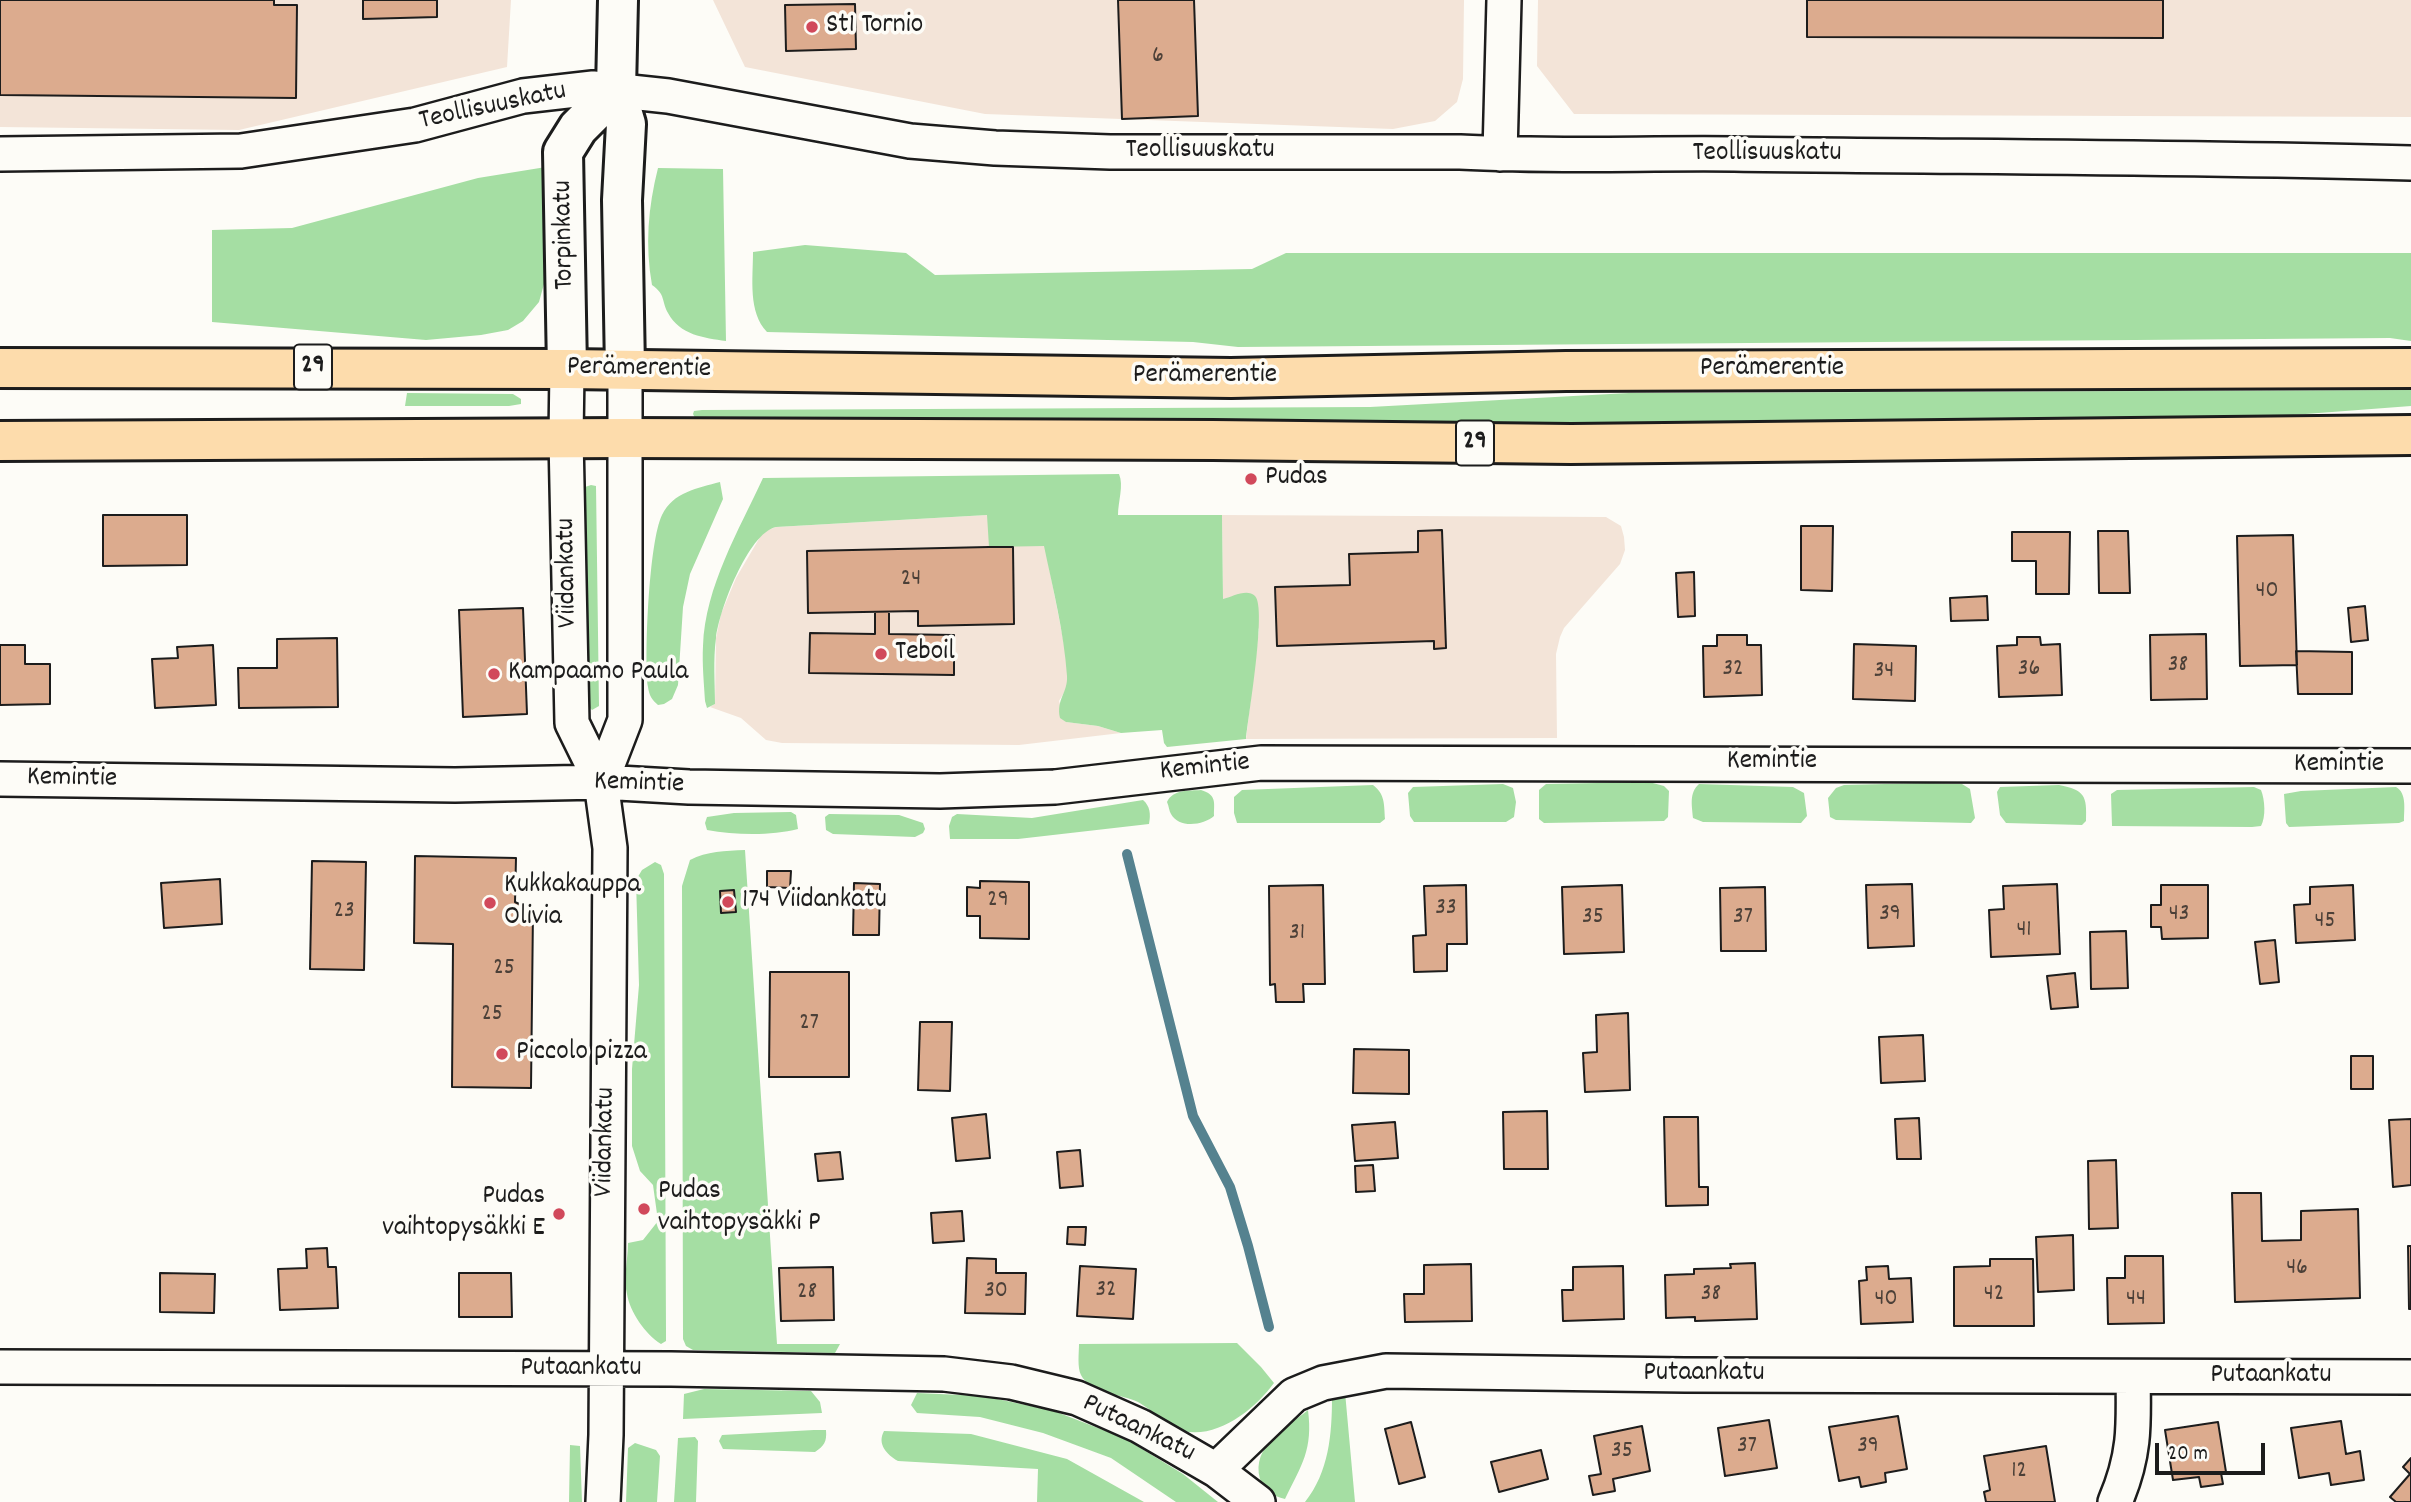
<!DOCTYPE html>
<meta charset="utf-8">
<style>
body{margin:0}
#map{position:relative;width:2411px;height:1502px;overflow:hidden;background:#fdfcf7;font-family:Dekko,sans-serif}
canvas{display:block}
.scale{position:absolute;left:2155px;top:1443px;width:110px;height:32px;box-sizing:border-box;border:4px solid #1c1c1c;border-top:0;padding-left:9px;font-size:21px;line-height:24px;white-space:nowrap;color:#1c1c1c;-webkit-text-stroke:5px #fdfcf7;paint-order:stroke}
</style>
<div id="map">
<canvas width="2411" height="1502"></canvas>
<div class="scale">20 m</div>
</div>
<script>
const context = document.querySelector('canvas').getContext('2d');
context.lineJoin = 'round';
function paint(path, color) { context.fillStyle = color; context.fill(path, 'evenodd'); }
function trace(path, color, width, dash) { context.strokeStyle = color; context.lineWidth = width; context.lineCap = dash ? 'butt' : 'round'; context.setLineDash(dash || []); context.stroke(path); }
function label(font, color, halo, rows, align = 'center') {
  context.font = font + ' Dekko,sans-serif'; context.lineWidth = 7; context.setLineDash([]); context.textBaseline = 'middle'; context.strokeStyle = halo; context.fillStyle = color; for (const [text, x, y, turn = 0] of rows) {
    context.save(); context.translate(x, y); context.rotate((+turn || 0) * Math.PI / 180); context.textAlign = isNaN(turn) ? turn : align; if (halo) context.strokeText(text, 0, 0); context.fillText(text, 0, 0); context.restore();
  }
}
const built = new Path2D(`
 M0,0H511L507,67L239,130L0,127Z
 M713,0H1464L1463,79L1457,102L1435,121L1393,129L985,114L745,67Z
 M1538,0H2411V117L1574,114L1537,66Z
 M987,515L1039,516L1066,654L1068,686L1059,701L1066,722L1098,726L1121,733L1019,745L782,743L766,740L741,718L710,707L715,704L716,638L721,614L736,578L763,532L776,527Z
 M1222,515L1606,517L1621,526L1624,537L1625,550L1620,564L1564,628L1560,637L1556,654L1557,738L1246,739L1259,629L1229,598L1223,599Z`);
const green = new Path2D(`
 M546,167L544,284L539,302L523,321L508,330L481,335L426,340L212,322V230L292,228L478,178Z
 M658,168L723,169L726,341C704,338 680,335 668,313C661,300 666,295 652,285C645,245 648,208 658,168Z
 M805,245L906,253L935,275L1252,269L1286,253H2411V341L2390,338L1238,347L1193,342L767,332C748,312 753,279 753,252Z
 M2411,390V406L2266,417L1629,423L696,420L693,414L694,411L702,410L1370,407L1629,393Z
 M407,393L513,394L521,399V404L509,406H405Z
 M1119,474C1124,485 1118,502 1118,515H1222L1223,599C1232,597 1247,588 1255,596C1267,608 1248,718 1246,739L1167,747L1164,743L1162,730L1121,733L1098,726L1066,722L1060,718C1056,699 1068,693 1067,676C1064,632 1053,589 1044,546L989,547L987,515L776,527C748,533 719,611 716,638C713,660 715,683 715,704L707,708L705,701C704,683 702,664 703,646C705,587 739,530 763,478Z
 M720,482L723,499L690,574L683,607L678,685L672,699L664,704L658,705C652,700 649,695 648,687C644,657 649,541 662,515C673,492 698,488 720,482Z
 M591,485L596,486L599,706L592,710L587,705L583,492L585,487Z
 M1649,782L1664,786L1669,791L1668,817L1664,821L1544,823L1539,819V790L1546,784Z
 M1927,783L1962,784L1970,789L1975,818L1971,823L1836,820L1830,817L1828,798L1836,788L1844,785Z
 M1503,784L1513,788L1516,802L1514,817L1506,822H1414L1410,816L1408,793L1413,787Z
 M1699,784L1793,787L1804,793L1807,816L1801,823L1703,822L1693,818C1692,805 1689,793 1699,784Z
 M1373,785C1385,794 1384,804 1385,819L1380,823H1237L1234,813V797L1242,790Z
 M2059,785C2085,790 2087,796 2086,821L2082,825L2006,823L2000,815L1997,792L2000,787Z
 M2254,787L2261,790C2265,800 2266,817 2261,826L2252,827L2112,826L2111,794L2117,790Z
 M2396,787C2407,793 2404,809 2404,821L2399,823L2289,827L2286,823L2284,794L2301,791Z
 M1201,790C1217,795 1214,802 1214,816C1204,825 1179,829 1171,814C1169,811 1169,806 1167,802C1173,789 1189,791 1201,790Z
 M1143,800C1150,806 1151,814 1149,824L1018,839H950L949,826L952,817L957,814L1032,818Z
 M791,812L796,815L798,829C771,836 735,835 707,830L705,823L707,817L734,813Z
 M829,814L899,815L923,823L925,829L923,833L915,837L833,834L826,830L825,817Z
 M745,850L777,1344H840L835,1353L693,1350L686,1346L683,1339L682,886L690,860C707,851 725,851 745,850ZM734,890L736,912L722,913L720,891Z
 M655,862L661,865L664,874L666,1333V1341L661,1344C645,1334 630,1312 627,1294C623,1279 628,1259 628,1243L643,1240L658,1221L653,1185L640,1171L632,1146V1069L639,985L636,880L642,870Z
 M1237,1343L1261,1367L1274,1383C1255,1409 1218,1439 1183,1431C1170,1428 1151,1409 1138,1402C1121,1394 1090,1393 1081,1375C1077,1368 1079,1352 1079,1344Z
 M704,1389L811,1391L820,1402L822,1413L683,1419L684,1394Z
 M1345,1392L1355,1502H1305C1329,1472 1332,1434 1332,1397Z
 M917,1393L983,1396L1054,1411L1124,1438L1183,1474L1218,1502H1176L1111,1458L1043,1433L980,1417L917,1413L911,1405Z
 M1308,1410C1313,1450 1302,1464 1285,1499C1273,1496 1263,1491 1260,1479C1251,1446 1286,1428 1308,1410Z
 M814,1430H826C827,1442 824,1446 815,1452L723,1449L719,1441L722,1435Z
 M884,1431L971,1434L1067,1459L1144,1502H1037L1038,1469L898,1461C886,1454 877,1444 884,1431Z
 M695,1437L698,1441L696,1502H674L678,1438Z
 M635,1443L656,1450L660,1456L657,1502H626L628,1448Z
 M570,1445L580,1446L582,1502H569Z`);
const stream = new Path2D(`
 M1127,854L1193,1116L1230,1187L1248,1246L1269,1327`);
const building = new Path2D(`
 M0,0H274V5H297L296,98L0,95Z
 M363,0H437V17L363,19Z
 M1118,0H1194L1198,116L1122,119Z
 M1807,0H2163V38L1807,37Z
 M855,4L856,49L786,51L785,5Z
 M103,515H187V565L103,566Z
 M1801,526H1833L1832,591L1801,590Z
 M1442,530L1446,648L1434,649V641L1277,646L1275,587L1350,585L1349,554L1418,552V531Z
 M2098,531H2128L2130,593H2099Z
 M2012,532H2070L2069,594H2036V561H2012Z
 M2293,535L2297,665L2240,666L2237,536Z
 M989,547H1013L1014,624L918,626V611L808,613L807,551Z
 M1694,572L1695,616L1678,617L1676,573Z
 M1987,596L1988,620L1951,621L1950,598Z
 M2365,606L2368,640L2351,642L2348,608Z
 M523,608L527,714L463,717L459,610Z
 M875,612H889V634L954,635V675L809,673L810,633L875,634Z
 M2206,634L2207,699L2151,700L2150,635Z
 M1717,635H1747V645H1761L1762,695L1704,697L1703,646H1717Z
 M2017,637H2040L2041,645L2060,644L2062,695L1999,697L1997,646L2017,645Z
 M337,638L338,707L239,708L238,668H277V639Z
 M1854,644L1916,646L1915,701L1853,699Z
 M0,645H25V664H50V704L0,705Z
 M213,645L216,705L155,708L152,659L178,658L177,647Z
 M2296,651L2352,652V694H2298Z
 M415,856L516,858L515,902L533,911L531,1088L452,1087L453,944L414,943Z
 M312,861L366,862L364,970L310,969Z
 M767,871H791L790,888L767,887Z
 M220,879L222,924L164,928L161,883Z
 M980,881L1029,882V939L980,938V916H967V887L980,888Z
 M854,883L880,884L879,935H853Z
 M1912,884L1914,946L1868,948L1866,885Z
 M2057,884L2060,954L1991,957L1989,910L2004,909L2003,886Z
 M1323,885L1325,984H1303L1304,1002H1276L1275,984L1270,985L1269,886Z
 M1466,885L1467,944H1447V971L1414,972L1413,936L1426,935L1424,886Z
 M1622,885L1624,952L1564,954L1562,887Z
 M2161,885H2208V938L2162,939L2161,927H2151V905H2161Z
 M2353,885L2355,940L2296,943L2294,905L2310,904V887Z
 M1765,887L1766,951H1721L1720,888Z
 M734,890L736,912L721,913L720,891Z
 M2126,931L2128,988L2091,989L2090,932Z
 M2275,940L2279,982L2260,984L2255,942Z
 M770,972H849V1077H769Z
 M2075,973L2078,1007L2051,1009L2047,976Z
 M1628,1013L1630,1090L1585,1092L1583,1053L1597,1052L1596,1015Z
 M920,1022H952L950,1091L918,1090Z
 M1923,1035L1925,1081L1881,1083L1879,1037Z
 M1354,1049L1409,1050V1094L1353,1093Z
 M2351,1056H2373V1089H2351Z
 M1547,1111L1548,1169H1504L1503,1112Z
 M986,1114L990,1158L956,1161L952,1118Z
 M1664,1117H1698L1699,1187H1708V1205L1666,1206Z
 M1919,1118L1921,1159H1897L1895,1119Z
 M2411,1119V1185L2393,1187L2389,1120Z
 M1395,1122L1398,1158L1355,1161L1352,1125Z
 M1080,1150L1083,1186L1060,1188L1057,1152Z
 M840,1152L843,1179L818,1181L815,1154Z
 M2116,1160L2118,1228L2089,1229L2088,1161Z
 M1373,1165L1375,1191L1356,1192L1355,1166Z
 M2232,1193H2261L2262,1241L2301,1240V1211L2358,1209L2360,1298L2235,1302Z
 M962,1211L964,1241L933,1243L931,1213Z
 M1068,1227H1086L1085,1245L1067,1244Z
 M2073,1235L2074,1290L2038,1292L2036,1237Z
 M2408,1246H2411V1309H2409Z
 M327,1248L328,1267H336L338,1308L280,1310L278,1269L307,1268L306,1249Z
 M2125,1256H2163L2164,1323L2108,1324L2107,1278H2125Z
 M967,1258L996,1259V1273H1026L1025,1314L965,1313Z
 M1990,1259H2033L2034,1326H1954V1267L1990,1266Z
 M1755,1263L1757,1319L1695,1321V1317L1666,1318L1665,1275L1694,1274V1269L1731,1268L1730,1264Z
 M1471,1264L1472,1321L1405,1322L1404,1294H1424V1265Z
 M1080,1266L1136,1269L1133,1319L1077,1316Z
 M1623,1266L1624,1319L1563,1321L1562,1290H1573V1267Z
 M1888,1266L1889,1279L1911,1278L1913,1322L1861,1324L1859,1281L1867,1280L1866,1267Z
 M833,1267L834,1320L781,1321L779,1268Z
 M160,1273L215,1274L214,1313L160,1312Z
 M459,1273H511L512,1317H459Z
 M1898,1416L1907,1469L1885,1473L1886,1482L1861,1487L1859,1477L1839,1481L1829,1427Z
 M1769,1420L1777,1468L1725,1476L1718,1428Z
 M2341,1421L2346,1454L2360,1451L2364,1480L2331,1485L2329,1473L2299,1478L2291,1428Z
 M1411,1422L1425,1477L1399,1484L1385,1429Z
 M2218,1422L2226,1472L2221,1473L2223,1484L2201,1487L2199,1477L2173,1480L2165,1430Z
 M1642,1426L1650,1471L1613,1479L1615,1491L1593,1495L1589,1476L1601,1474L1594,1436Z
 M2046,1446L2055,1502H1986L1984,1492L1990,1490L1984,1456Z
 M1541,1450L1548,1479L1499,1492L1491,1462Z
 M2411,1458V1502H2396L2390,1497L2410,1474L2403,1467Z`);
const minor = new Path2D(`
 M0,154L241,151L415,125L523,96L593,88L668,96L910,141L995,148L1110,152H1460C1551,157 1643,153 1734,154C1960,157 2186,157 2411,163
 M1500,154L1504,0
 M567,369L566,438L572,723L601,782L610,848L606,1435L603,1502
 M0,779L455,785L601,782L689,787L940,791L1055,787L1261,763L2411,766
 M601,782L625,720V370
 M0,1367L671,1369L944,1374L1011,1382L1077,1398L1140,1426L1216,1470L1294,1395L1323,1383L1386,1371L1685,1375L2411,1377
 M1216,1470L1258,1502
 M2115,1502C2135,1456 2134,1426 2133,1377`);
const tertiary = new Path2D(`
 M618,0L616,90L626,124L622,200L625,370
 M567,369L563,152L578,128L616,90`);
const trunk = new Path2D(`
 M0,368L567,369L1231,378L1566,371L2411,368
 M0,441L625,438L1213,440L1571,444L2411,435`);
const markers = [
 [812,27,7,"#d1495b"],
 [1251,479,7,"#d1495b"],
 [881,654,7,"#d1495b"],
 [494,674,7,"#d1495b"],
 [728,902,7,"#d1495b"],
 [490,903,7,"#d1495b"],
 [502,1054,7,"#d1495b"],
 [644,1209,7,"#d1495b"],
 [559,1214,7,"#d1495b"]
];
const numberNames = [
 ["6",1158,58],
 ["24",911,581],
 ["40",2267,593],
 ["38",2178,667],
 ["32",1733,671],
 ["36",2029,671],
 ["34",1884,673],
 ["29",998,902],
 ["33",1446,910],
 ["23",344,913],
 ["39",1890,916],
 ["43",2179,916],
 ["35",1593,919],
 ["37",1743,919],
 ["45",2325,923],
 ["41",2024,932],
 ["31",1297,935],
 ["25",504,970],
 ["25",492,1016],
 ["27",809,1025],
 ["46",2297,1270],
 ["32",1106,1292],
 ["30",996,1293],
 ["28",807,1294],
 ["38",1711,1296],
 ["42",1994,1296],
 ["40",1886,1301],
 ["44",2136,1301],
 ["37",1747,1448],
 ["39",1868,1448],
 ["35",1622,1453],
 ["12",2019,1473]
];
const shields = [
 [313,367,38],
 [1475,443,38]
];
const shieldNames = [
 ["29",313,367],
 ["29",1475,443]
];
const poiNames = [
 ["St1 Tornio",826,27],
 ["Pudas",1265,479],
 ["Teboil",895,654],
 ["Kampaamo Paula",508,674],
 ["Kukkakauppa",504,887],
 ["Olivia",504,919],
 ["174 Viidankatu",742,902],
 ["Piccolo pizza",516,1054],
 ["Pudas",658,1193],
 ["vaihtopysäkki P",658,1225],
 ["Pudas",545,1198,"right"],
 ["vaihtopysäkki E",545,1230,"right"]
];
const streetNames = [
 ["Teollisuuskatu",493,108,-12],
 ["Teollisuuskatu",1200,152],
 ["Teollisuuskatu",1767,155],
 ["Torpinkatu",566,235,-91],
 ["Perämerentie",639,370,1],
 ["Perämerentie",1772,370],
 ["Perämerentie",1205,377],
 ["Viidankatu",569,573,-91],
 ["Kemintie",1772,763],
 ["Kemintie",2339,766],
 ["Kemintie",1205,769,-6],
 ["Kemintie",72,780,1],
 ["Kemintie",639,785,2],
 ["Viidankatu",607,1142,-89],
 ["Putaankatu",581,1370],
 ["Putaankatu",1704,1375],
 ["Putaankatu",2271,1377],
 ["Putaankatu",1138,1430,26]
];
paint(built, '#f3e4d8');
paint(green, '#a5dea3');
trace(stream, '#55828f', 10);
paint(building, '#dcab8e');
trace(building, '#1c1c1c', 2);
trace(minor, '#1c1c1c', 38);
trace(tertiary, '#1c1c1c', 44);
trace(trunk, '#1c1c1c', 44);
trace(minor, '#fdfcf7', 33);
trace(tertiary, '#fdfcf7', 38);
trace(trunk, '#fddcac', 38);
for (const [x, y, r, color] of markers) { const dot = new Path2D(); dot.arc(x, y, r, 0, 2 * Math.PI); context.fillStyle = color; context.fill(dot); trace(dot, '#fdfcf7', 2.5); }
label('24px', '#4c4038', null, numberNames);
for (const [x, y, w] of shields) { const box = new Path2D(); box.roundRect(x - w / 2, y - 22.5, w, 45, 5); context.fillStyle = '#fdfcf7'; context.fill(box); trace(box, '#1c1c1c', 2); }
label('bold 26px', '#1c1c1c', null, shieldNames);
label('28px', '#1c1c1c', '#fdfcf7', poiNames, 'left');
label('28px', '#1c1c1c', '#fdfcf7', streetNames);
</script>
